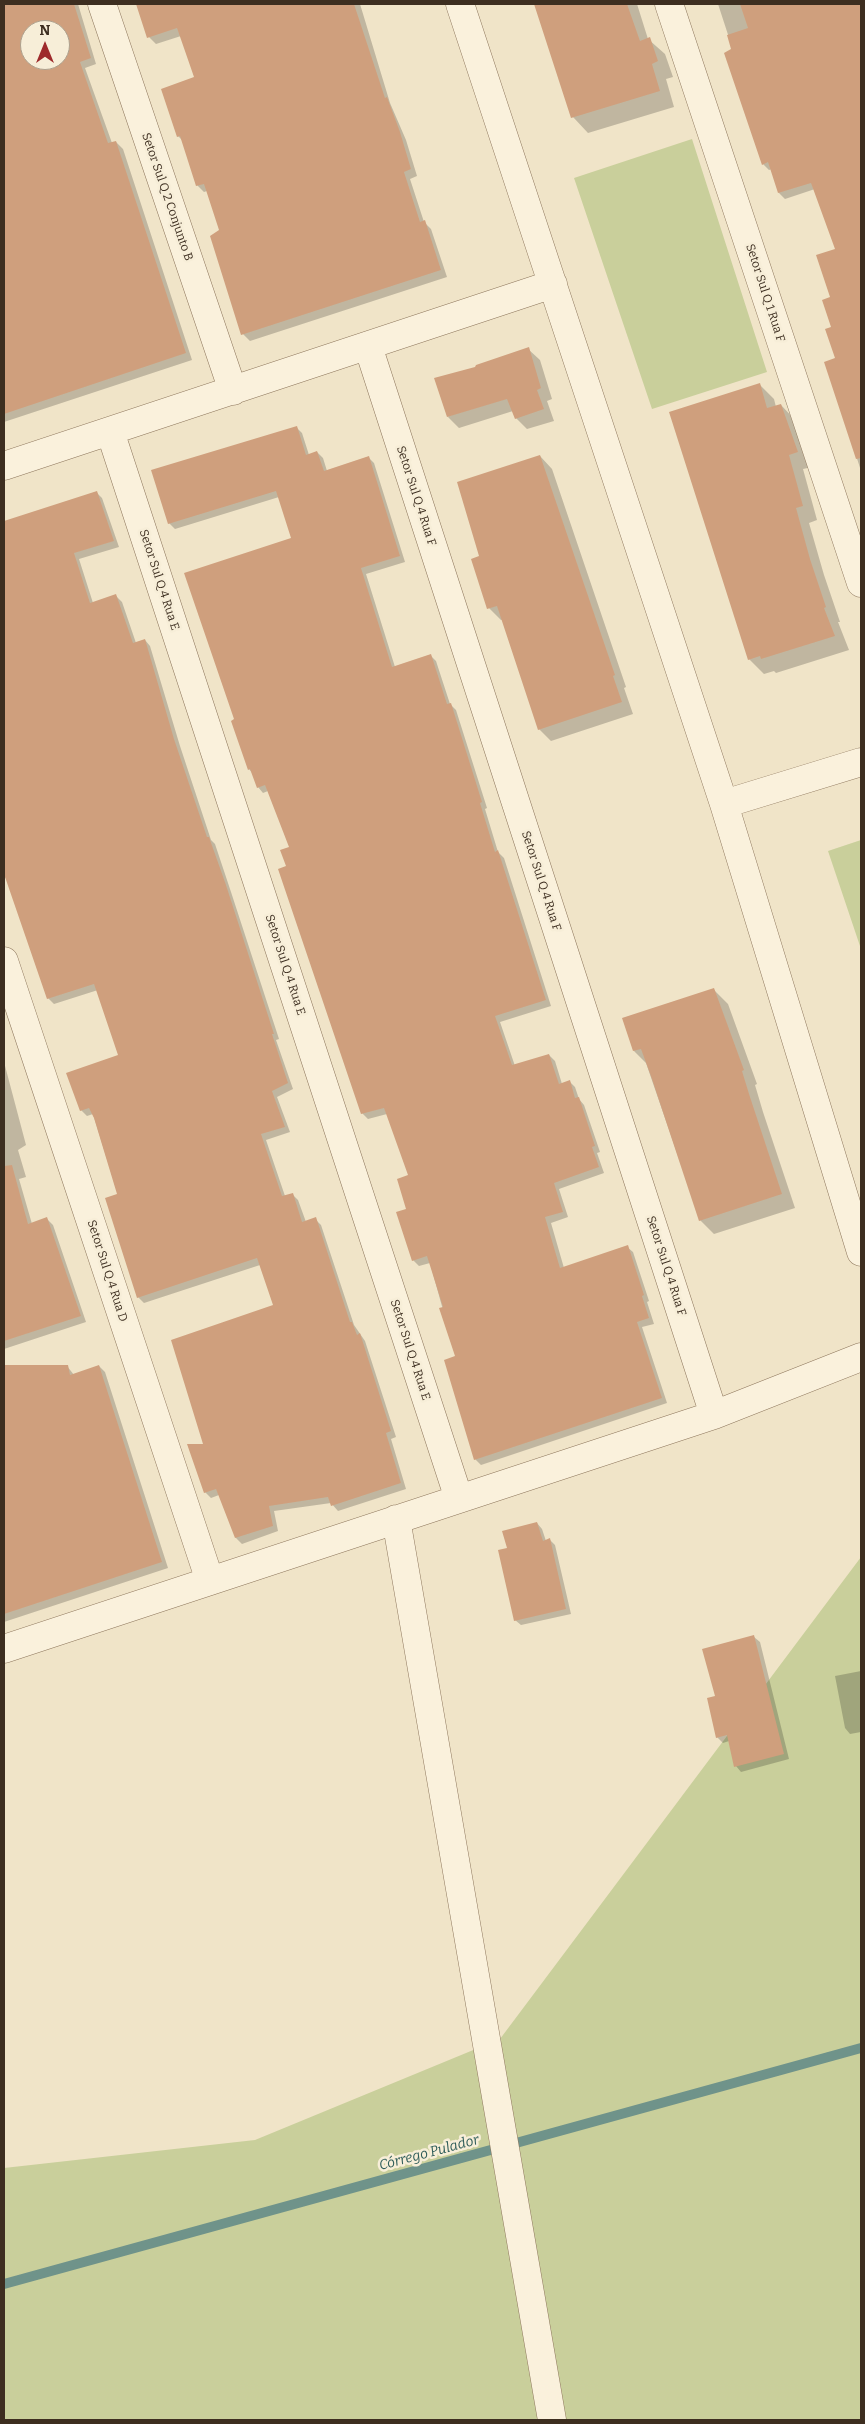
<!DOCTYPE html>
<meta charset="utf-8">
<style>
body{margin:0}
#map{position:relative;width:865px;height:2424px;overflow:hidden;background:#f0e4c8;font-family:Bitter,serif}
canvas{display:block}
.frame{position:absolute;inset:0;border:5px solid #3d2e20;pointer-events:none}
.north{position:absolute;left:20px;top:20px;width:50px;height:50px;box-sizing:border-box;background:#f7eed8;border:1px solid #ada18e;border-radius:50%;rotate:0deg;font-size:14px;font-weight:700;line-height:20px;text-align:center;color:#3d2e20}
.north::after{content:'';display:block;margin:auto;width:18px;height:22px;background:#9e2a2b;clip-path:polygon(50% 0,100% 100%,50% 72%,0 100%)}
</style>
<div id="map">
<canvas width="865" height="2424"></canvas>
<div class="frame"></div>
<div class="north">N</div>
</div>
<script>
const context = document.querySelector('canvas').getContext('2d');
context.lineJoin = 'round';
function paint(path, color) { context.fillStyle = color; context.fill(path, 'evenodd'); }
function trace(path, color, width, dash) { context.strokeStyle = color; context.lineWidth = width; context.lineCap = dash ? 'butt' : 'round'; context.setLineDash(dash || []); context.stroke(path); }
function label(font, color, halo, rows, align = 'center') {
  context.font = font + ' Bitter,serif'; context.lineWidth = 5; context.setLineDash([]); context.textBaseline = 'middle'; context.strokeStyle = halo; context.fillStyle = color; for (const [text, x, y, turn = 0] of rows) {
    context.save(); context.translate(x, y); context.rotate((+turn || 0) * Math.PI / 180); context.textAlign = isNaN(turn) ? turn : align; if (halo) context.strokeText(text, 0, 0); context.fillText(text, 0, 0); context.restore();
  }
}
const green = new Path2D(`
 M692,139L767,372L652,409L574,178Z
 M861,840V949L828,851Z
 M861,1557V2420H4V2168L255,2140L500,2039Z`);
const shadow = new Path2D(`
 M4,4H78L96,64L85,68L112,143L116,142L123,149L192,360L4,422V304L124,264L115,233L4,261ZM30,30H60V60H30Z
 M137,4H360L390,103L406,140L417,176L410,179L424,222L431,229L447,277L250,341L243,334L220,230L207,191L204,192L197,185L182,140L178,136L195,78L181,36L156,44L149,37Z
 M536,4H637L648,39L665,54L673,77L666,79L674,107L588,133L573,117Z
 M718,4H861V471L826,362L836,359L831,298L836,250L815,189L785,199L779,193L772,169L769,170L763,164L733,50Z
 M528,349L540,360L552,399L547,401L554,421L527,429L516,418L513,411L459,428L448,417L476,368Z
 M760,385L774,399L776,407L781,405L795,420L812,467L803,469L817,520L809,523L824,575L840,622H838L849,650L776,673L774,671L764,674L749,659Z
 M296,427L302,433L309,455L317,452L323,458L327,471L368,457L374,463L405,562L366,574L395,667L430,655L436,661L450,704L456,710L487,808L485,809L498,852L504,858L551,1006L500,1022L515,1066L549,1055L555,1061L562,1084L569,1081L575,1087L579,1099L584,1105L600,1152L597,1153L604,1173L559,1189L568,1217L551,1223L564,1268L627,1247L633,1252L649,1301L647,1302L654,1324L642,1327L667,1403L481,1465L475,1459L456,1357L430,1263L419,1266L413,1260L408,1210L410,1176L387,1114L368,1119L362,1113L288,867L290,848L268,791L263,793L258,787L253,774L249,769L235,720L292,539L279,497L175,529L169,523Z
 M540,456L552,469L626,687L624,688L633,714L551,741L539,729L503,620H501L489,608L481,557Z
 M96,492L102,498L119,547L79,559L93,603L116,596L122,602L136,643L145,640L150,646L180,746L211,840L215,844L231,892L279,1039L276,1040L293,1089L277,1097L290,1132L266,1140L285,1196L292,1194L298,1200L306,1222L315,1219L321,1225L354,1325L365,1341L396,1437L391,1439L406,1489L338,1511L331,1503L274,1511L278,1531L242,1544L236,1538L219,1495L211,1498L205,1492V1445L274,1306L260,1265L144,1303L138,1297L118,1195L93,1114L87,1116L81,1110L119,1056L98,990L54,1004L48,998L7,878L4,877V797L11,794L4,773V522Z
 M714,990L728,1004L757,1084L755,1085L763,1112L795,1208L714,1234L700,1220L646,1063L634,1051L624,1019Z
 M4,1062L26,1145L18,1150L26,1177L19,1179L32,1224L47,1219L53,1225L86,1322L4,1349Z
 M4,1366H67L74,1375L99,1366L105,1372L168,1568L4,1622Z
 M537,1523L542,1529L546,1541L550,1540L555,1545L571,1614L521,1625L515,1620Z
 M754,1637L760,1642L789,1759L741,1772L736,1766L729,1741L723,1743L717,1737L716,1697Z
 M861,1671V1732L850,1734L845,1728L835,1676Z`);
const stream = new Path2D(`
 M4,2284L861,2048`);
const building = new Path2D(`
 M4,4H74L91,58L80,62L108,143L116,141L186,353L4,414ZM30,30H60V60H30Z
 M136,4H354L385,98L387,97L400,132L411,169L404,172L420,222L425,220L441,270L241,335L210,236L219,230L204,184L196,186L180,136L177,137L161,89L194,77L177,28L147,38Z
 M534,4H627L640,41L650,37L658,61L652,64L660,91L571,118Z
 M740,4H861V458L856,459L824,362L835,358L825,329L831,327L822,300L830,297L816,255L835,249L811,183L778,193L768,162L762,165L724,53L731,49L727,35L748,28Z
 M529,347L541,388L537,390L544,409L515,419L507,399L447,417L434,378L475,367L476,365Z
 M760,383L767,408L781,404L798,452L789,455L803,506L796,508L810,559L826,607L824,608L835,636L761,659L760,656L748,660L669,412Z
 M297,426L306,455L317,451L324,471L369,456L400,556L361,568L392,667L431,654L447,704L451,703L482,802L480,803L495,852L498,850L546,1000L495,1016L512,1065L549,1054L559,1084L570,1080L575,1098L579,1097L595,1146L592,1147L599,1167L554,1183L563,1212L545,1217L560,1268L628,1245L644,1295L642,1296L649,1318L637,1322L662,1398L474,1460L444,1360L455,1356L439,1308L443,1307L427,1256L412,1261L396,1212L406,1209L397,1179L408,1175L384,1108L361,1114L278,869L286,866L280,850L289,847L265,785L257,788L250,769L248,770L231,721L234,719L184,573L291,538L276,491L168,524L151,470Z
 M540,455L615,675L613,676L622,702L538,730L497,606L487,609L471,559L479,556L457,482Z
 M97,491L114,541L74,553L90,603L116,594L133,643L145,639L174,739L207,837H209L226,885L274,1034H272L288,1083L272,1091L285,1127L261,1134L282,1196L293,1193L302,1222L316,1217L350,1322H352L357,1335L360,1333L391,1431L386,1433L401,1483L331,1506L328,1497L269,1506L273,1526L235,1538L216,1489L204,1493L187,1444H203L171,1340L273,1305L257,1258L137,1298L105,1198L117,1194L94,1118L89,1108L80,1111L66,1073L118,1055L94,984L47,999L4,874V521Z
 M714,988L744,1070L742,1071L750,1097L782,1194L699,1221L652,1079L641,1049L633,1051L622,1018Z
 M12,1165L28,1224L47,1217L81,1316L4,1341V1166Z
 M4,1365H68L70,1375L99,1365L162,1562L4,1614Z
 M537,1522L543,1541L550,1538L566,1609L514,1621L498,1550L507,1548L502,1531Z
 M754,1635L784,1754L734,1767L727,1735L716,1738L707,1698L715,1696L702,1649Z`);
const street = new Path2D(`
 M102,4L233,391
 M460,4L724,804L861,1252
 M669,4L861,583
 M368,346L714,1415
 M110,431L459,1499
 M4,466L553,284
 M724,804L861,762
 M4,961L210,1581
 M396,1519L552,2420
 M4,1649L714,1415L861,1357`);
const streetNames = [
 ["Setor Sul Q 2 Conjunto B",167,197,71],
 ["Setor Sul Q 1 Rua F",765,293,72],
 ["Setor Sul Q 4 Rua F",416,496,72],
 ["Setor Sul Q 4 Rua E",159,580,72],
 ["Setor Sul Q 4 Rua F",541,881,72],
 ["Setor Sul Q 4 Rua E",285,965,72],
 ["Setor Sul Q 4 Rua F",666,1266,72],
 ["Setor Sul Q 4 Rua D",107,1271,72],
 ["Setor Sul Q 4 Rua E",410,1350,72]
];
const waterNames = [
 ["Córrego Pulador",429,2153,-15]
];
paint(green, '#c9cf9b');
paint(shadow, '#0003');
trace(stream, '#6f938a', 10);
paint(building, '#cf9f7d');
trace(street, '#8d765c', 29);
trace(street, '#faf1dc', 28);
label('12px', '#3d2e20', '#f7eed8', streetNames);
label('italic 14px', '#2f5d5a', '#f7eed8', waterNames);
</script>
